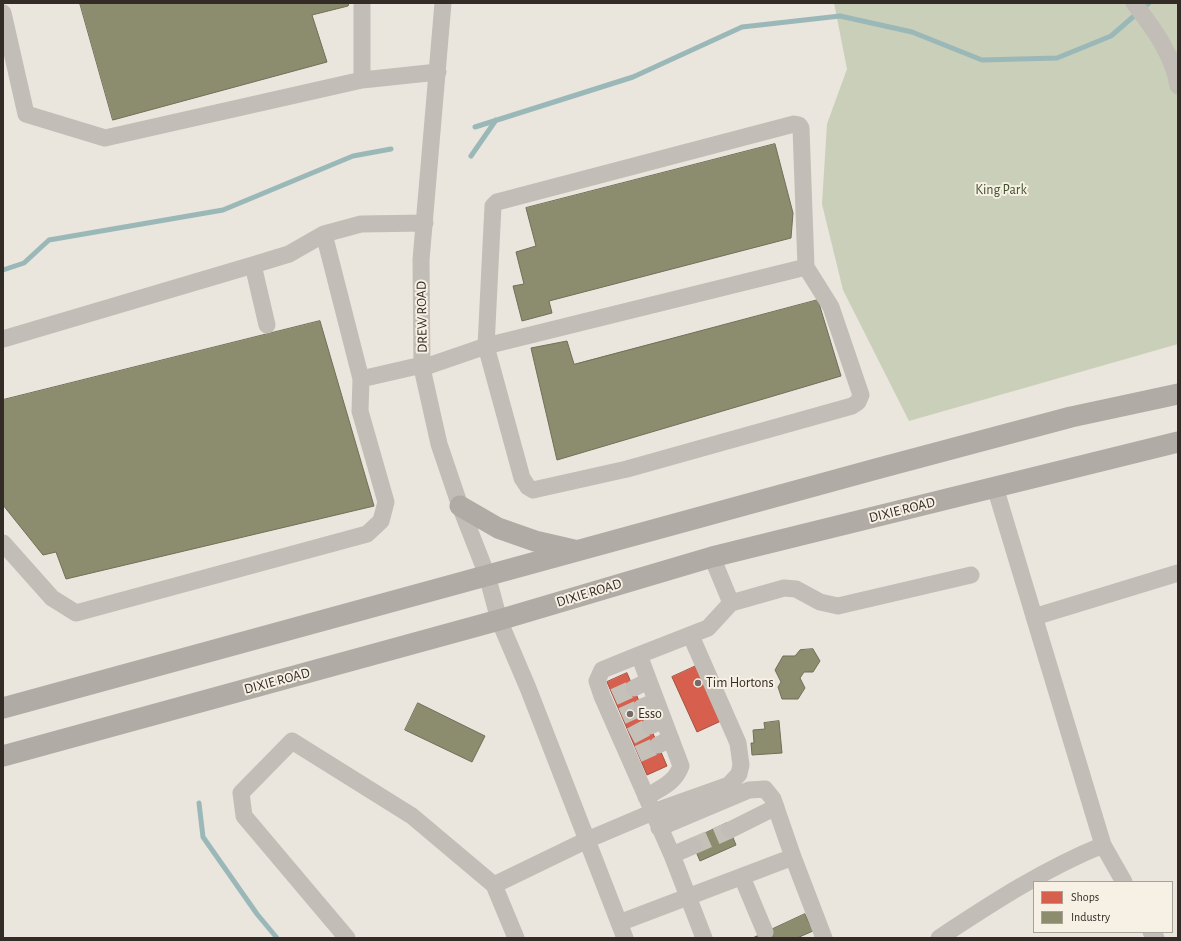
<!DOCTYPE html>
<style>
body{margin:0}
#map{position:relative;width:1181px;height:941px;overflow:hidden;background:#eae5dd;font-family:"Alegreya Sans",sans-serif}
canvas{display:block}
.frame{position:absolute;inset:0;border:4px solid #322b26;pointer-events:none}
.legend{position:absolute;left:1033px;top:881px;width:140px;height:52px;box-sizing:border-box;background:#f7f0e4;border:1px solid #a8a198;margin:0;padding:5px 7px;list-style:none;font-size:12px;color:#322b26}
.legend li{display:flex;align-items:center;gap:8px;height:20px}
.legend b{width:20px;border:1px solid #a8a198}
</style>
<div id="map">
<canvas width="1181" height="941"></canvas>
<div class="frame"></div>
<ul class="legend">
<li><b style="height:11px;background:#d6604d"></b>Shops</li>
<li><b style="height:11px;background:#8c8c6e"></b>Industry</li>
</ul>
</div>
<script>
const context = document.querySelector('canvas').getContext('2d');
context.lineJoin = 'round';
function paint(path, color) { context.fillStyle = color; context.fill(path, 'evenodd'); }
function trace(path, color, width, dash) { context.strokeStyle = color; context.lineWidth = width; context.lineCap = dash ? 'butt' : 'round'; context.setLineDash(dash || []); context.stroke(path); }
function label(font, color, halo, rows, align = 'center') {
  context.font = font + ' "Alegreya Sans",sans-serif'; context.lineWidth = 4; context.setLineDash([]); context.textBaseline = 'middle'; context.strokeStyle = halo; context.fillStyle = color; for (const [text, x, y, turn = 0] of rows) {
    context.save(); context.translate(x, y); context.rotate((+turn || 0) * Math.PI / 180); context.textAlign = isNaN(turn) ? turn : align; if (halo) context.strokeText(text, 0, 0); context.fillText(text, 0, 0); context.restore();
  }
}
const green = new Path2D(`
 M834,3H1178V344L909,421L843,290L822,204L827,124L847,69Z`);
const shops = new Path2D(`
 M696,666L721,721L697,732L672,677Z
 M627,673L667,766L647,775L607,682Z`);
const industry = new Path2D(`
 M80,3H349L348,6L312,15L327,62L113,120Z
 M775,144L793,213L791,238L549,301L552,313L522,321L513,286L524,284L516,252L536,246L526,208Z
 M818,300L841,376L557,460L531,348L567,341L574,364Z
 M320,321L374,506L66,579L56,552L43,555L3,505V400Z
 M813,649L820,661L813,672H804L800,678L805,688L798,699H782L778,687L781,682L775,670L783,656H795L800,650Z
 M418,703L485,736L472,762L405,730Z
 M779,721L782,753L752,755L751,743H754L753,730L765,729L764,723Z
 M727,823L736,845L700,861L691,840Z
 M805,914L813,931L797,938H753Z`);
const stream = new Path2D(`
 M475,127L633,77L742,27L840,16L912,32L982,60L1057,58L1111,36L1149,3
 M471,156L496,120
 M3,270L24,263L49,240L223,210L353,156L391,149
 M199,803L203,837L257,914L277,938`);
const minorTunnel = new Path2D(`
 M614,697L634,688
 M622,716L642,707
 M631,736L650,726
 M638,754L658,745
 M693,846L730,830`);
const minor = new Path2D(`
 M443,3L421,260L422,368L439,444L460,506L487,575L499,620L528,688L625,938
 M1134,3C1153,28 1173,54 1178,86
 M3,13L26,114L105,138L362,80L438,72
 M362,80V3
 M267,325L253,265L289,254L324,234
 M3,339L253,265
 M422,365L361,379L324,234L361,224L425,223
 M422,368L486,346L493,206L497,202L794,124L799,125L801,128L806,267L831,307L861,395L858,402L852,406L627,469L533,490L528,487L522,478L486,346L806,267
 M995,487L1103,845L1124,882
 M3,543L52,598L76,613L367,534L381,521L386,502L360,411L361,379
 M731,603L784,588L796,589L820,602L838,606L971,575
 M1034,617L1178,573
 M639,655L602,670L597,681L602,696L672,855L704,938
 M634,688L648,681
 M642,707L656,701
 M650,726L663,720
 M658,745L671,739
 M646,797C661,788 675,783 681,766L639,655L708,628L731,603L712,557
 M659,828L749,790L765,789L773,799L793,857
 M730,830L776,807
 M672,855L693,846
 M742,877L765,932
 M494,885L516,938
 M619,923L793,857L824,938
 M1151,932L1156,938
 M347,938L244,816L241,793L292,741L412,816L494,885L587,840L653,812L729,785L739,774L741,765L738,743L691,636
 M939,938C992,903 1044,869 1103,845`);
const major = new Path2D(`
 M460,506L498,528L535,541L574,550
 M3,708L876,469L1071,417L1178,394
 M3,756L499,620L712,557L1178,442`);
const markers = [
 [698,683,4,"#726c66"],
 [630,714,4,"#726c66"]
];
const parkNames = [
 ["King Park",1001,190]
];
const streetNames = [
 ["DREW ROAD",422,317,-91],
 ["DIXIE ROAD",902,510,-14],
 ["DIXIE ROAD",589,593,-17],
 ["DIXIE ROAD",277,681,-15]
];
const poiNames = [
 ["Tim Hortons",706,683],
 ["Esso",638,714]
];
paint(green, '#c9cfb8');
paint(shops, '#d6604d');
trace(shops, '#a55041', 1);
paint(industry, '#8c8c6e');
trace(industry, '#716f58', 1);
trace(stream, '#9bb8b9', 5);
trace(minorTunnel, '#c5c0b8', 17, [17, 8]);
trace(minor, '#c2bdb7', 17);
trace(major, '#b1aba6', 21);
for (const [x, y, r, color] of markers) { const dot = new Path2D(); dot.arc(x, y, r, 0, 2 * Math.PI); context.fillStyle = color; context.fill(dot); trace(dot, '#f7f0e4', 1.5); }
label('14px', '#3f4f2b', '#f7f0e4', parkNames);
label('14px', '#322b26', '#f7f0e4', streetNames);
label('14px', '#322b26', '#f7f0e4', poiNames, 'left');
</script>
